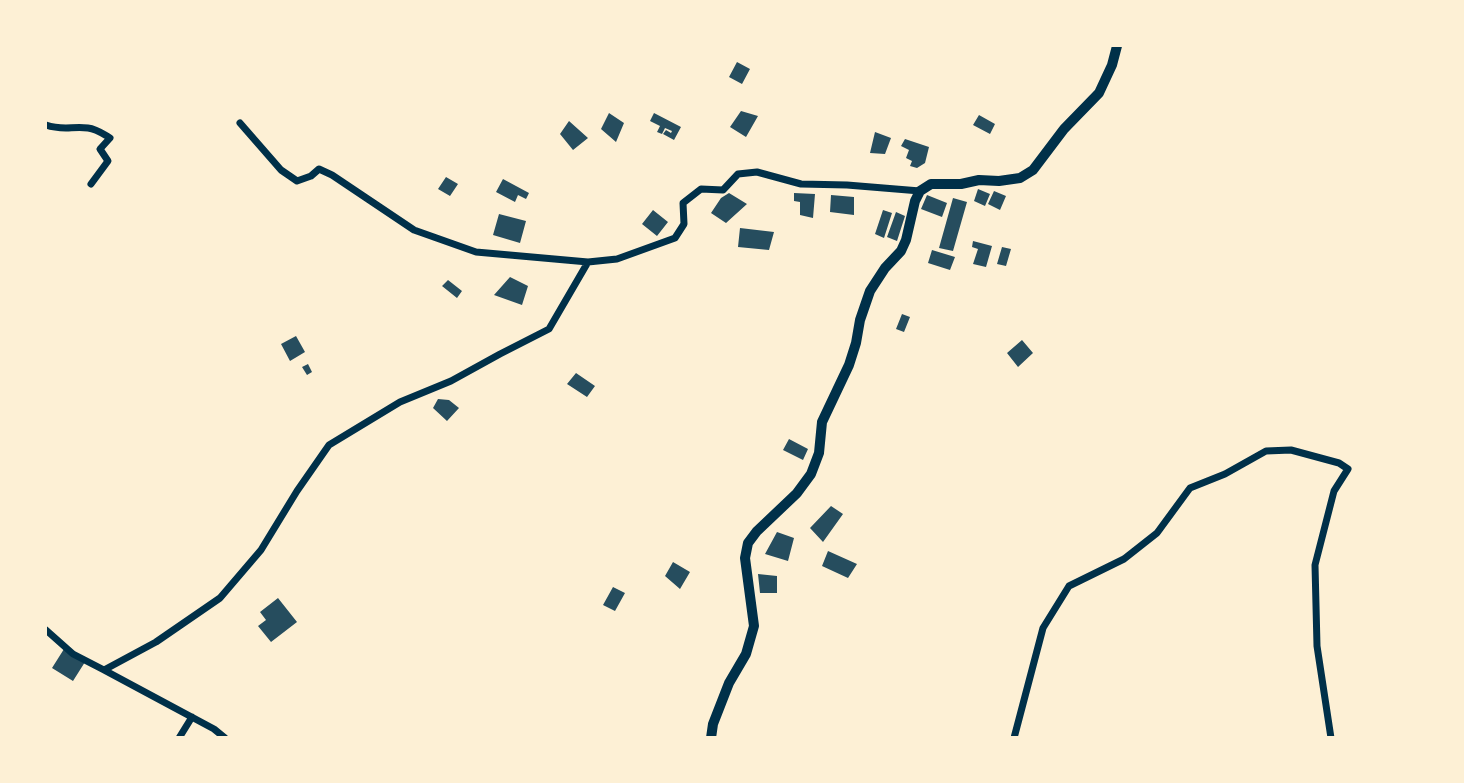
<!DOCTYPE html>
<style>
body{margin:0}
#map{position:relative;width:1464px;height:783px;overflow:hidden;background:#fdf0d5;font-family:"Titillium Web",sans-serif}
canvas{display:block}
.frame{position:absolute;inset:0;border:47px solid #fdf0d5;pointer-events:none}
</style>
<div id="map">
<canvas width="1464" height="783"></canvas>
<div class="frame"></div>
</div>
<script>
const context = document.querySelector('canvas').getContext('2d');
context.lineJoin = 'round';
function paint(path, color) { context.fillStyle = color; context.fill(path, 'evenodd'); }
function trace(path, color, width, dash) { context.strokeStyle = color; context.lineWidth = width; context.lineCap = dash ? 'butt' : 'round'; context.setLineDash(dash || []); context.stroke(path); }
const building = new Path2D(`
 M737,62L750,69L742,84L729,77Z
 M741,111L758,116L746,137L730,127Z
 M609,113L624,123L616,142L601,129Z
 M654,113L681,127L674,140L663,134L666,130L671,133L672,131L665,128L662,134L657,132L660,126L650,121Z
 M979,115L995,124L990,134L973,125Z
 M569,121L588,138L573,150L560,134Z
 M875,132L891,138L885,154L870,153Z
 M905,139L929,147L925,163L917,168L910,166L912,161L906,158L909,150L901,146Z
 M446,177L458,184L450,196L438,189Z
 M503,179L529,193L526,199L518,195L515,202L496,192Z
 M978,189L990,194L985,206L974,201Z
 M994,191L1006,196L1000,210L988,204Z
 M729,193L747,204L726,223L711,213L721,198Z
 M794,193L815,194L813,218L800,215V202L794,201Z
 M831,195L854,197V215L830,212Z
 M927,195L947,203L942,217L921,209Z
 M953,198L967,202L953,251L939,248Z
 M653,210L668,222L657,236L642,224Z
 M883,210L892,213L884,238L875,234Z
 M896,212L905,216L897,241L887,237Z
 M499,214L526,221L520,243L493,235Z
 M740,228L774,232L769,250L738,247Z
 M973,241L992,246L986,267L973,264L978,249L972,247Z
 M1002,247L1011,249L1006,266L997,264Z
 M932,250L955,257L950,270L928,263Z
 M510,277L528,286L522,305L494,295Z
 M448,280L462,291L457,298L442,286Z
 M902,314L910,317L904,332L896,329Z
 M296,336L305,352L290,361L281,344Z
 M1022,340L1033,353L1018,367L1007,353Z
 M308,364L312,372L307,375L302,367Z
 M576,373L595,386L587,397L567,384Z
 M438,399L449,400L459,408L447,421L433,408Z
 M789,439L808,449L803,460L783,450Z
 M831,506L843,514L823,542L810,528Z
 M777,532L794,538L788,561L765,554Z
 M828,551L857,564L848,578L822,566Z
 M673,562L690,572L680,589L665,576Z
 M758,574L777,576V593H760Z
 M613,587L625,593L615,611L603,605Z
 M278,598L297,622L271,642L258,626L266,620L260,612Z
 M64,649L85,662L73,681L52,668Z`);
const minor = new Path2D(`
 M240,123L281,170L297,181L311,176L319,169L332,175L414,230L476,252L588,262
 M46,125C63,131 72,126 88,128C97,129 103,134 110,138L100,149L108,161L91,184
 M46,630L73,654L104,670
 M179,738L192,717
 M225,738L214,729L104,670L156,642L220,598L261,550L297,491L329,445L400,402L451,381L500,354L549,329L588,262L617,259L675,238L684,224L683,203L701,189L723,190L738,174L757,172L801,184L847,185L920,191
 M1014,738L1043,628L1069,586L1124,559L1157,533L1190,488L1225,474L1266,451L1291,450L1339,463L1348,469L1334,491L1315,565L1317,646L1331,738`);
const secondary = new Path2D(`
 M711,738L713,724L729,683L746,654L754,626L745,558L748,543L757,531L797,493L811,474L819,453L822,422L849,365L856,343L860,320L870,291L885,268L901,251L906,240L915,201L920,191L931,184H961L979,180L999,181L1020,178L1033,170L1064,129L1099,93L1112,65L1117,46`);
paint(building, '#264d5e');
trace(minor, '#003049', 7);
trace(secondary, '#003049', 10);
</script>
